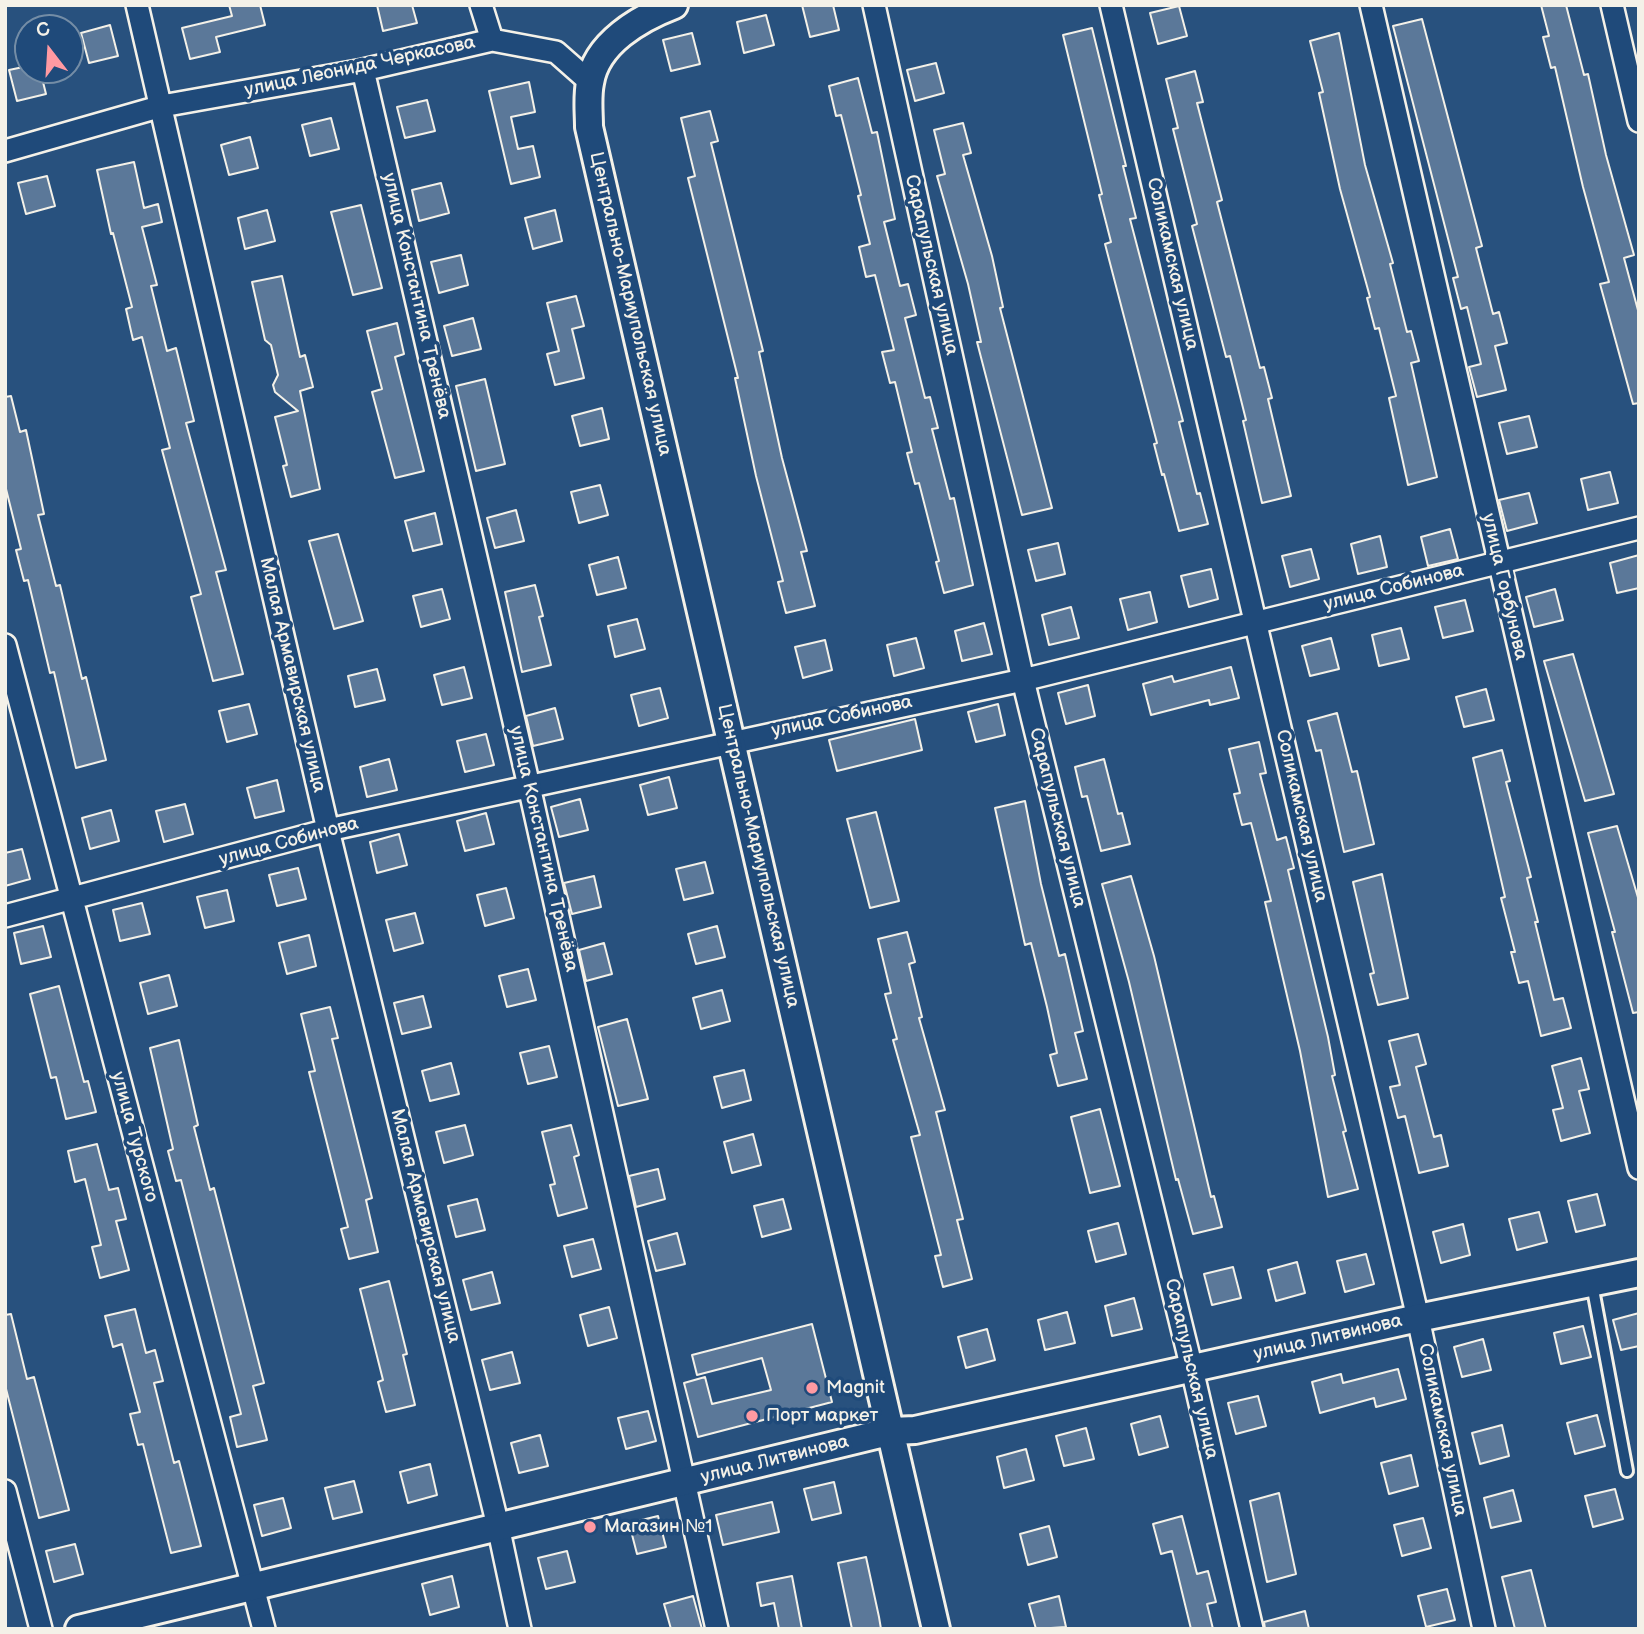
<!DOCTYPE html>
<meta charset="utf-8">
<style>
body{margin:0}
#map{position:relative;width:1644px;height:1634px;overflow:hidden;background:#28517e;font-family:"Balsamiq Sans",sans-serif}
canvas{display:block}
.frame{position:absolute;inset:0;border:7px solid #f4f1e8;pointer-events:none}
.north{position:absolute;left:14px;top:14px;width:70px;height:70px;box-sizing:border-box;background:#1f4a7a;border:2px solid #748da6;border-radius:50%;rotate:343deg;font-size:19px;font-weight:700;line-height:28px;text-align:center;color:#f4f1e8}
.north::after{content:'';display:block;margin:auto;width:24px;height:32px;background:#ff9aa2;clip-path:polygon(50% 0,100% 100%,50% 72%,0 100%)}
</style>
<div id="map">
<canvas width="1644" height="1634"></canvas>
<div class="frame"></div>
<div class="north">С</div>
</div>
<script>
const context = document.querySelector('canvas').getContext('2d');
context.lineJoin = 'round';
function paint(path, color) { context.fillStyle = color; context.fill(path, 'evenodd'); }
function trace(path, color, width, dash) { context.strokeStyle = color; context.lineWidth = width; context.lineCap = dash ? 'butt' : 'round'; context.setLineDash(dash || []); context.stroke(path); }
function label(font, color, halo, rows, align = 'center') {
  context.font = font + ' "Balsamiq Sans",sans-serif'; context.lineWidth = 7; context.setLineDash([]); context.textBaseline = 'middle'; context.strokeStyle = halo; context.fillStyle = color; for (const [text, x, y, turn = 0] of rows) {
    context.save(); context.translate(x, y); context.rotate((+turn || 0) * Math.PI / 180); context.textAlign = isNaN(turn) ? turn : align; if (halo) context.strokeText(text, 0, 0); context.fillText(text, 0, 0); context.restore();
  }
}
const building = new Path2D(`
 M229,5H260L265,25L216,37L220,52L190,59L182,28L232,16Z
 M377,5H412L417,23L383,31Z
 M802,5H833L839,30L810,37Z
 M1541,5H1566L1584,75L1588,74L1606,155L1634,255L1624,258L1639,314V403L1633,404L1600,284L1609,282L1583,187L1555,67L1551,68L1543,37L1549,36Z
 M1179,6L1187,36L1158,44L1150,13Z
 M766,15L774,45L744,53L737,22Z
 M1422,19L1482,246L1476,248L1493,314L1499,312L1507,343L1495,346L1506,390L1477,397L1469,367L1481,364L1467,307L1461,309L1453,278L1458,277L1393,26Z
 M110,25L118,56L89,63L81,33Z
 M1092,28L1126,166H1123L1136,218L1130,219L1183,421L1179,422L1197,494L1200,493L1208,524L1179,531L1164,474L1162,475L1154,444L1157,443L1105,244L1111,242L1099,195L1102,194L1063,35Z
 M692,33L700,64L671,71L663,40Z
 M1339,33L1365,165L1393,263L1390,264L1407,332L1411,331L1419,361L1411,363L1437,477L1408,485L1389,398L1396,396L1379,328L1375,329L1367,298L1370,297L1340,189L1319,93L1323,92L1310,41Z
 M936,63L944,93L915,101L907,70Z
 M28,66V70H40L46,94L17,101L9,70Z
 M1195,71L1203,102L1197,103L1222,200L1217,202L1260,368L1264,367L1272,398L1268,399L1291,496L1262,503L1243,421L1246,420L1230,356L1226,357L1192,226L1197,224L1173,129L1178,128L1166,79Z
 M858,78L872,133L877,132L895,219L884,222L900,286L908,284L916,315L905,318L925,398L930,397L938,428L932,429L950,499L954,498L973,585L944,593L936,562L939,561L919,483L915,484L907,453L912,452L895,382L890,383L882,352L894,350L875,275L866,277L859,247L870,244L858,196L861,195L841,115L836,116L829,86Z
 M529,82L535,112L511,117L518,149L533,146L540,177L511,184L489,91Z
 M427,100L435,131L405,138L397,107Z
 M710,111L718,141L711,143L763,351L759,352L782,458L807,551L801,552L815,606L786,613L778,582L783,581L756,476L735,378H738L688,178L695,176L681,118Z
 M331,118L339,149L310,156L302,125Z
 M963,123L971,153L963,155L992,256L1003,307L1000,308L1052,508L1022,515L977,342H981L968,284L937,176L945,174L934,130Z
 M250,137L258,168L229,175L221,145Z
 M134,162L144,208L158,204L162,222L142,227L157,285L151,286L167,351L176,348L194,421L186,423L226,570L216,572L243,674L213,681L191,597L201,594L162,450L170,448L142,337L133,340L126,309L132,307L113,233L111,234L97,170Z
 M47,176L55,206L26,214L18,183Z
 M441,183L449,213L419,221L412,190Z
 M361,205L382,288L353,295L331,212Z
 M267,210L275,241L245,249L238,218Z
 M555,210L562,241L533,249L525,218Z
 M461,255L468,285L439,293L431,262Z
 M282,276L300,357L305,355L313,387L300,391L320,489L291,497L283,466L287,465L275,417L298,411L275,392L273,385L278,375L271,345L265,340L252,282Z
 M576,296L584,326L572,329L584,378L555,385L547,354L559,351L547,303Z
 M473,318L481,349L452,356L444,326Z
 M397,323L404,354L395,357L424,471L395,478L372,392L382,389L367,331Z
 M485,379L505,464L476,471L456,386Z
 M11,396L20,432L26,430L44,514L38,515L56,586L60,585L82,679L86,677L106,760L76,768L54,672L50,673L28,580L24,581L16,550L21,549L5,485V397Z
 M602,408L609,439L580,446L572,416Z
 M1529,416L1537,447L1507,454L1499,423Z
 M1610,472L1618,503L1588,510L1581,479Z
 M600,485L608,515L579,523L571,492Z
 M1529,493L1537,523L1507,531L1499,500Z
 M516,510L524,541L495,548L487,518Z
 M435,513L442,544L413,551L405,521Z
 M1450,529L1458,559L1428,566L1421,537Z
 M338,534L363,621L334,629L309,541Z
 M1380,536L1387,567L1358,574L1351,544Z
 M1058,543L1065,574L1036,581L1028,550Z
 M1311,549L1319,579L1290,587L1282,556Z
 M1639,555V588L1617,593L1610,563Z
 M618,557L626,588L597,595L589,565Z
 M1211,569L1218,599L1189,607L1181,576Z
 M535,585L543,616L539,617L551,665L522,672L505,592Z
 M442,589L450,619L421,627L413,596Z
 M1555,589L1563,620L1534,627L1526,597Z
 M1150,592L1157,622L1128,630L1120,599Z
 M1465,600L1473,631L1443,638L1435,607Z
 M1071,607L1079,638L1049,645L1042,615Z
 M637,619L645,649L615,657L608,626Z
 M984,623L992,654L962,661L955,631Z
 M1401,628L1409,659L1379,666L1372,635Z
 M916,638L924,668L894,676L887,645Z
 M1331,638L1339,669L1310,676L1302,646Z
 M825,640L832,670L803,678L795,647Z
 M1573,654L1614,794L1585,801L1544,661Z
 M464,667L472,698L442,705L434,675Z
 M1231,667L1239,698L1210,705L1209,700L1151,715L1143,684L1172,676L1174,682Z
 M377,669L385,700L355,707L348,676Z
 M1088,685L1095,716L1066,724L1058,693Z
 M660,688L668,718L639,726L631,695Z
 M1486,689L1494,720L1464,727L1456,697Z
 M249,704L257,734L227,742L219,711Z
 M998,704L1005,735L976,742L968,712Z
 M555,708L563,739L533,746L526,716Z
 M1337,713L1352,772L1357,771L1374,844L1344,852L1321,750L1316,751L1308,721Z
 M915,719L922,750L837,771L829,740Z
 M486,734L494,765L465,772L457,741Z
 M1259,742L1266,773L1260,774L1277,840L1286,837L1294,868L1288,870L1328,1037L1335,1075L1332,1076L1346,1131L1343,1132L1358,1189L1328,1197L1300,1051L1265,902L1271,901L1251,823L1242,825L1234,794L1240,793L1229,749Z
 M1502,750L1510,781L1506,782L1531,877L1527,878L1538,922H1535L1554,1000L1563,998L1571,1028L1541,1036L1528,981L1519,983L1511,952H1515L1501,898L1505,897L1473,758Z
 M389,759L397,790L367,797L360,767Z
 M1104,759L1118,814L1122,813L1130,844L1101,851L1087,796L1082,797L1075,767Z
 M669,777L677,808L648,815L640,785Z
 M277,780L284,811L255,818L247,788Z
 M580,799L588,830L559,837L551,807Z
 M1025,801L1041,884L1059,956L1065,954L1083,1031L1075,1033L1087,1079L1058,1086L1050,1055L1057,1053L1047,1007L1031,943L1025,945L995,808Z
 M185,804L193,834L164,842L156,811Z
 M111,810L119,841L90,849L82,818Z
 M876,812L899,901L870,908L847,819Z
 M486,813L494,844L465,851L457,821Z
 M1617,826L1639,901V1012L1633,1013L1612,932H1615L1588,833Z
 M399,834L407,865L377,873L370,842Z
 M22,849L30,879L5,886V853Z
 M705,862L713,893L684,900L676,869Z
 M298,868L306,899L277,906L269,875Z
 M1382,874L1408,998L1378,1005L1370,974L1374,973L1353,882Z
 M594,876L601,907L572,914L564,883Z
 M1131,876L1154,956L1211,1197L1214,1196L1222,1227L1193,1234L1178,1179L1176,1180L1129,982L1102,884Z
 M506,888L514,918L485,926L477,895Z
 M227,890L234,921L205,928L197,897Z
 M142,903L150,934L120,941L113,910Z
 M415,913L423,943L394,951L386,920Z
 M43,926L51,957L21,964L14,933Z
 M717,926L725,957L696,964L688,934Z
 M907,932L915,962L909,964L922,1017L919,1018L945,1110L936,1112L963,1219L957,1220L972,1279L943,1287L935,1256L941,1255L911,1137L920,1135L893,1040L897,1039L885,994L891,993L878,939Z
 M309,935L316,966L287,974L279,943Z
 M604,943L612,974L586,981L579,950Z
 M528,969L536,1000L507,1007L499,976Z
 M169,975L177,1006L148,1014L140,983Z
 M59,986L84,1082L88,1081L96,1112L66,1119L56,1077L51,1078L30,994Z
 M722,990L730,1021L701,1029L693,998Z
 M423,996L431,1027L402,1034L394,1003Z
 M330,1007L338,1038L332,1039L372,1198L366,1200L378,1252L349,1259L341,1229L348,1227L309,1072L315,1071L301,1014Z
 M627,1019L648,1099L618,1106L598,1027Z
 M1418,1034L1426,1064L1416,1067L1434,1137L1441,1135L1448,1166L1419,1173L1405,1116L1398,1118L1390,1087L1400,1085L1389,1041Z
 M179,1040L198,1125L194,1127L210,1190L214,1188L264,1383L253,1386L267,1440L237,1447L230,1417L241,1414L181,1180L176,1181L168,1151L173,1149L150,1048Z
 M549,1046L557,1077L528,1084L520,1053Z
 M1581,1058L1589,1089L1579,1091L1590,1133L1561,1141L1553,1110L1563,1108L1552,1066Z
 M451,1063L459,1094L430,1101L422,1071Z
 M744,1070L751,1100L722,1108L714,1077Z
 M1100,1109L1120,1186L1090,1193L1071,1117Z
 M465,1125L473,1155L444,1163L436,1132Z
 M571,1125L579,1155L574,1157L587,1208L558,1216L550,1185L555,1184L542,1132Z
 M753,1134L761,1165L732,1173L724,1142Z
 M97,1144L109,1190L118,1188L126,1219L116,1221L129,1270L100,1278L92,1247L101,1245L85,1179L75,1182L68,1151Z
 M658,1169L665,1199L636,1207L629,1176Z
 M1597,1194L1605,1225L1576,1232L1568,1201Z
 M477,1199L485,1230L456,1237L448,1206Z
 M783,1199L791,1229L762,1237L754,1206Z
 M1539,1212L1547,1242L1517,1250L1509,1219Z
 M1118,1223L1126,1254L1096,1262L1088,1231Z
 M1463,1224L1470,1255L1441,1263L1433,1232Z
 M677,1233L685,1264L656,1271L648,1241Z
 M593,1239L601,1269L572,1277L564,1246Z
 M1366,1254L1374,1284L1345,1292L1337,1261Z
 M1297,1262L1305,1293L1276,1301L1268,1270Z
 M1233,1267L1241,1298L1212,1305L1204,1274Z
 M492,1272L500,1303L471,1310L463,1280Z
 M389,1281L407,1354L403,1355L415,1405L386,1412L378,1382L383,1380L360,1289Z
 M1134,1298L1142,1329L1112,1336L1105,1306Z
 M609,1307L617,1338L588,1346L580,1315Z
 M135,1309L146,1353L155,1350L163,1381L154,1383L174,1463L179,1461L201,1546L171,1553L143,1444L138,1445L130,1414L140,1412L122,1344L113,1347L105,1316Z
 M1067,1312L1075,1343L1045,1350L1038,1320Z
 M1639,1313V1346L1621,1350L1613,1320Z
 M11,1314L27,1379L34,1377L69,1510L39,1518L5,1385V1315Z
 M812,1324L832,1402L698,1437L684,1383L705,1377L712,1404L771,1390L762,1358L697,1375L692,1355Z
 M1583,1326L1591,1357L1561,1364L1554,1333Z
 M987,1329L995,1360L966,1368L958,1337Z
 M1483,1339L1491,1370L1462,1377L1454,1347Z
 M512,1352L520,1383L490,1390L482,1360Z
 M1398,1369L1406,1399L1376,1407L1374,1398L1320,1413L1312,1382L1341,1374L1343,1383Z
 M1258,1396L1266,1426L1236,1434L1228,1403Z
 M648,1411L656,1441L626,1449L618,1418Z
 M1597,1415L1605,1446L1575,1454L1567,1423Z
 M1160,1416L1168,1447L1139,1455L1131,1424Z
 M1502,1425L1509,1456L1480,1464L1472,1433Z
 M1086,1428L1094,1459L1064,1466L1056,1436Z
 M540,1435L548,1466L519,1473L511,1443Z
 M1026,1449L1034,1480L1004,1488L997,1457Z
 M1411,1455L1418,1486L1389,1494L1381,1463Z
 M430,1464L437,1495L408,1503L400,1472Z
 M354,1481L362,1512L333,1519L325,1488Z
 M834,1482L841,1513L812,1520L804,1489Z
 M1615,1489L1623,1519L1593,1527L1585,1496Z
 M1513,1490L1521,1521L1491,1528L1484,1498Z
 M1279,1493L1296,1574L1267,1582L1250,1501Z
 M283,1498L291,1528L262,1536L254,1505Z
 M772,1502L779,1532L723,1545L716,1515Z
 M658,1516L666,1547L637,1554L629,1523Z
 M1182,1516L1197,1574L1208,1571L1216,1602L1207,1604L1213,1629H1191L1172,1551L1161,1554L1153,1524Z
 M1423,1518L1431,1548L1402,1556L1394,1525Z
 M1049,1526L1057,1557L1028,1565L1020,1534Z
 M75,1544L83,1574L54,1582L46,1551Z
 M567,1551L575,1582L546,1589L538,1558Z
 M866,1557L879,1617L881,1629H852L838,1563Z
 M1531,1570L1546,1629H1515L1502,1577Z
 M452,1576L459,1607L430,1615L422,1584Z
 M792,1576L802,1629H779L774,1603L761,1606L757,1583Z
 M1447,1589L1455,1620L1426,1627L1418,1596Z
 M693,1596L702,1629H671L664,1604Z
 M1059,1596L1066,1627L1036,1629L1029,1604Z
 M1305,1611L1309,1629H1265L1264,1622Z`);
const service = new Path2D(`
 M1592,1284L1627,1471`);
const minor = new Path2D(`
 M137,5L328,830L498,1526L520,1629
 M481,5L492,40
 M874,5L1023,680L1192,1369L1252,1629
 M1111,5L1418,1318L1484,1629
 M1371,5L1639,1168
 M1612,5L1639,121
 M363,70L529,786L717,1629
 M5,151L162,106L363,70L492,40L556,52L590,82
 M5,645L264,1629
 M5,916L328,830L1023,680L1639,528
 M5,1491L41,1629`);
const tertiary = new Path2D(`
 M674,5C640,18 596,43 590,83C587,97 589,113 589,127L936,1629
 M79,1629L892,1431L915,1430L1418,1318L1639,1273`);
const markers = [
 [812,1388,7,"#ff9aa2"],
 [752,1416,7,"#ff9aa2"],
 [590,1527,7,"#ff9aa2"]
];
const streetNames = [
 ["улица Леонида Черкасова",360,67,-12],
 ["Соликамская улица",1172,264,77],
 ["Сарапульская улица",931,265,77],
 ["улица Константина Тренёва",416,296,77],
 ["Центрально-Мариупольская улица",630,304,77],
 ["улица Горбунова",1504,587,77],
 ["улица Собинова",1394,588,-14],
 ["Малая Армавирская улица",292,675,77],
 ["улица Собинова",842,717,-12],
 ["Соликамская улица",1301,816,77],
 ["Сарапульская улица",1057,818,76],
 ["улица Собинова",289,842,-15],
 ["улица Константина Тренёва",543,849,77],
 ["Центрально-Мариупольская улица",758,856,77],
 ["улица Турского",134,1137,75],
 ["Малая Армавирская улица",425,1226,76],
 ["улица Литвинова",1328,1338,-13],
 ["Сарапульская улица",1191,1369,77],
 ["Соликамская улица",1442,1430,78],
 ["улица Литвинова",775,1460,-14]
];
const poiNames = [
 ["Magnit",826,1388],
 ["Порт маркет",766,1416],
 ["Магазин №1",604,1527]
];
paint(building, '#5b7899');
trace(building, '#f4f1e8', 2);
trace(service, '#f4f1e8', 16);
trace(minor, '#f4f1e8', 26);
trace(tertiary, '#f4f1e8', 32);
trace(service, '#1f4a7a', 10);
trace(minor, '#1f4a7a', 21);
trace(tertiary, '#1f4a7a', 26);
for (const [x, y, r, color] of markers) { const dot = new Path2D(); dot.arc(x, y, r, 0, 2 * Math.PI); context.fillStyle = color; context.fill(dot); trace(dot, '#1f4a7a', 2.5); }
label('19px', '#f4f1e8', '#1f4a7a', streetNames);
label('19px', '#f4f1e8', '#1f4a7a', poiNames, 'left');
</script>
